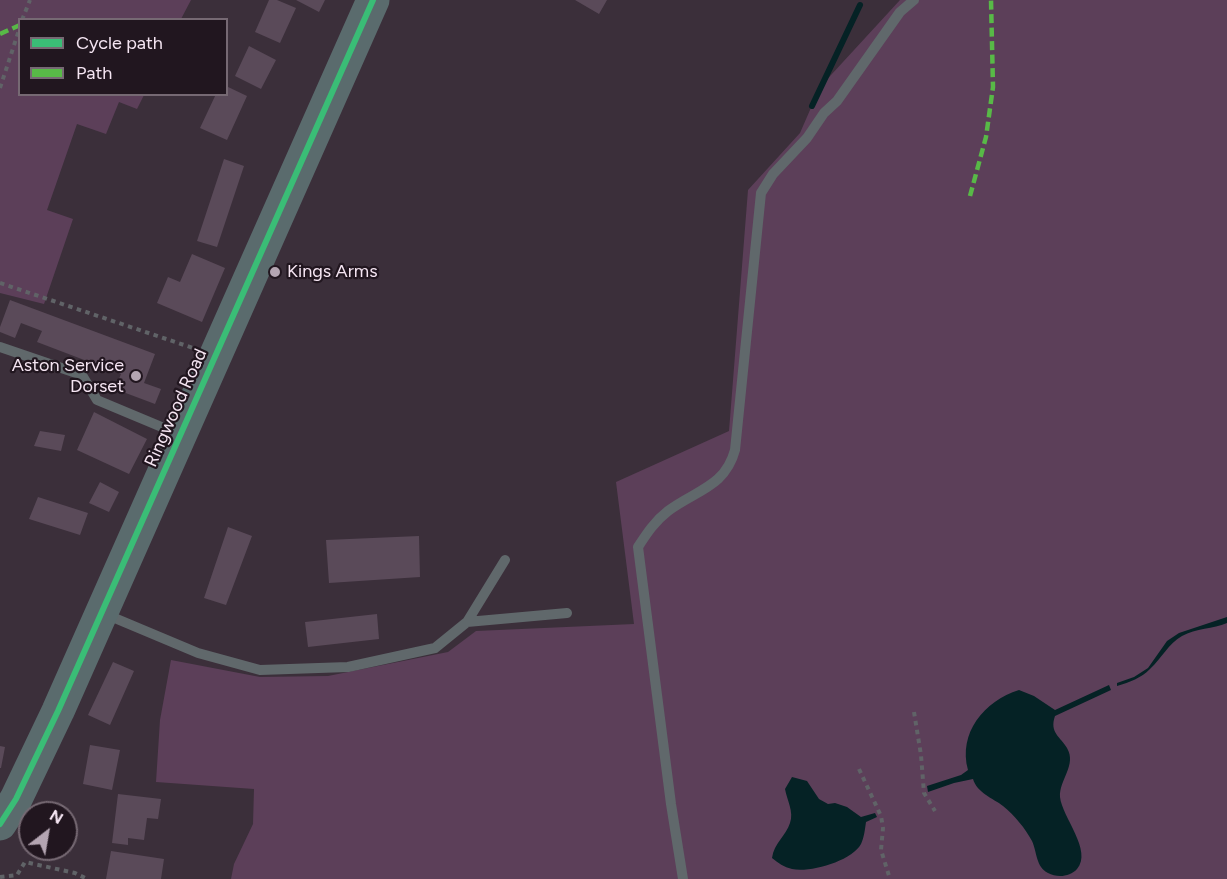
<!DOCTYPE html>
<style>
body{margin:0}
#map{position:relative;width:1227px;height:879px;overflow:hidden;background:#3b2f3a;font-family:Figtree,sans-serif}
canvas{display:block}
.legend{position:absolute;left:18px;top:18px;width:210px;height:78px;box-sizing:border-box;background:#21161f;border:2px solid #766973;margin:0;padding:8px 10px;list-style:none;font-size:18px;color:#f5e5f2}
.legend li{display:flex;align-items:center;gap:12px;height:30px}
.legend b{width:30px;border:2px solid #766973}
.north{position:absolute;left:18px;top:801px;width:60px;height:60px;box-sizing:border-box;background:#21161f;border:2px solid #766973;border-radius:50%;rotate:31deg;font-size:16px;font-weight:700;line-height:24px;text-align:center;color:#f5e5f2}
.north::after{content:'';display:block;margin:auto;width:21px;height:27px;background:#b4a5b2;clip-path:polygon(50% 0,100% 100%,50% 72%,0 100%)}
</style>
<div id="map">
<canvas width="1227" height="879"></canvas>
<ul class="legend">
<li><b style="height:8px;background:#3abd76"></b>Cycle path</li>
<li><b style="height:8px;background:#58b947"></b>Path</li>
</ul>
<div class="north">N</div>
</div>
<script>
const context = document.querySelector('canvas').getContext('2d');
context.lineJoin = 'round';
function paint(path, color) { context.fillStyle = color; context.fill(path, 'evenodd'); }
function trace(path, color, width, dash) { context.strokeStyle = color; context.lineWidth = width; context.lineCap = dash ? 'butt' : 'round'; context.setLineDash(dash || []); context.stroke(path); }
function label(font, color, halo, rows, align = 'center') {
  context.font = font + ' Figtree,sans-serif'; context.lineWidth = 4.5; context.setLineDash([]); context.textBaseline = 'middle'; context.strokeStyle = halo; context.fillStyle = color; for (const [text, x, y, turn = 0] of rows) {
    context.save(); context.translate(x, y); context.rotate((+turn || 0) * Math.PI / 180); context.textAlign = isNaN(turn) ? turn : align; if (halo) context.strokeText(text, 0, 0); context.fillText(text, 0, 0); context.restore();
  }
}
const green = new Path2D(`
 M0,0H191L181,19L20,20V94L144,95L137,109L119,102L106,134L77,124L47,210L73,219L44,304L0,293Z
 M900,0H1227V879H231L234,864L253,824L254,789L156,782L160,720L171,660L260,677L328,676L448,652L476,631L634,624L616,482L729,431L748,190L800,133L820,87Z`);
const water = new Path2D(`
 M1227,617V623C1213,629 1196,628 1182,636C1168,644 1162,658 1150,669C1141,678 1130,682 1117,686V683L1134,677L1148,668L1167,641L1179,633Z
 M1109,685L1111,690L1055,716C1049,733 1061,737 1067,748C1077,765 1059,780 1060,797C1062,817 1093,851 1077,869C1070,877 1057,878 1048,873C1036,867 1037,852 1032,841C1025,828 1015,816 1003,806C993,798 977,793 973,779L954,783L928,792L927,786L961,775L968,770C958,733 984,701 1019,690L1034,696L1055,710Z
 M792,777L807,781L819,799L828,804L835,803L847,807L861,817L875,813L877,817L866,822C865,829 864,838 861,844C852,861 810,873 792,869C784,867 778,863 772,858C774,843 786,836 790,823C794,812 787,800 785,789Z`);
const stream = new Path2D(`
 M812,106L860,5`);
const building = new Path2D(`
 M269,0H277L296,8L280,43L255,32Z
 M296,0H325L319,12Z
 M575,0H607L599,14Z
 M249,46L276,60L261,89L235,76Z
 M226,86L247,96L227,140L200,128L216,94H226Z
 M224,159L244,166L217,247L197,241Z
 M192,254L225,268L202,322L157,303L168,277L180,282Z
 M10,300L155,354L144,383L161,389L155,404L115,389L121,374L37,342L42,331L21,323L15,338L0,332V327Z
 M94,412L147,439L129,474L77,450Z
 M40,431L65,435L61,451L34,446Z
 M100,482L119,492L109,512L89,503Z
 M38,497L88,513L80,535L29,519Z
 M228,527L252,536L226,605L204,598Z
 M419,536L420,577L329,583L326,540Z
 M377,614L379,639L308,647L305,622Z
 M113,662L134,671L110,725L88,715Z
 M90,745L120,750L112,790L83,784Z
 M0,746L5,747L1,768H0Z
 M118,794L161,799L158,819L147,818L144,840L128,838V845L112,843Z
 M111,851L164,859L161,879H106Z`);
const path = new Path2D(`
 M22,20L30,0
 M0,88L20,27
 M0,283L193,348
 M914,712L921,755L924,793L935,811
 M859,769L881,816L883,828L881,850L890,879
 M0,877L17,875L25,862L75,873L87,879`);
const service = new Path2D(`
 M0,347L82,375L97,400L176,433
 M105,614L198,653L260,670L348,667L435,648L467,622L505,560
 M467,622L567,613
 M683,879L671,804L638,547C647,533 655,521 668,511C696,490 725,487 735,450L761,193L773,174L807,138L824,113L837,101L900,12L914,0`);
const trunk = new Path2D(`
 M0,824L16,799L58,711L373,0`);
const quiet = new Path2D(`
 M0,34L20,25
 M970,196L986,137L993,87L991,0`);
const cycleway = new Path2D(`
 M0,824L16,799L58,711L373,0`);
const markers = [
 [275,272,6,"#b4a5b2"],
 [136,376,6,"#b4a5b2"]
];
const poiNames = [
 ["Kings Arms",287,272],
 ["Aston Service",124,366,"right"],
 ["Dorset",124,387,"right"]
];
const streetNames = [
 ["Ringwood Road",176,408,-66]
];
paint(green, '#5c3f59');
paint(water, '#052225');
trace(stream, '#052225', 6);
paint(building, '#5a4a59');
trace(path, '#606367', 4, [4.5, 4.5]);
trace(service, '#60686b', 10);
trace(trunk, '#5a6b6d', 33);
trace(quiet, '#58b947', 4.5, [9, 4.5]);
trace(cycleway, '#3abd76', 6);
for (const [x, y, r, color] of markers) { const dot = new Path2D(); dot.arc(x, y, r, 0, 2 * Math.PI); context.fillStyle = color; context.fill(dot); trace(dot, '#21161f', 2); }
label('18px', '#f5e5f2', '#21161f', poiNames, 'left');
label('18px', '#f5e5f2', '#21161f', streetNames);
</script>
